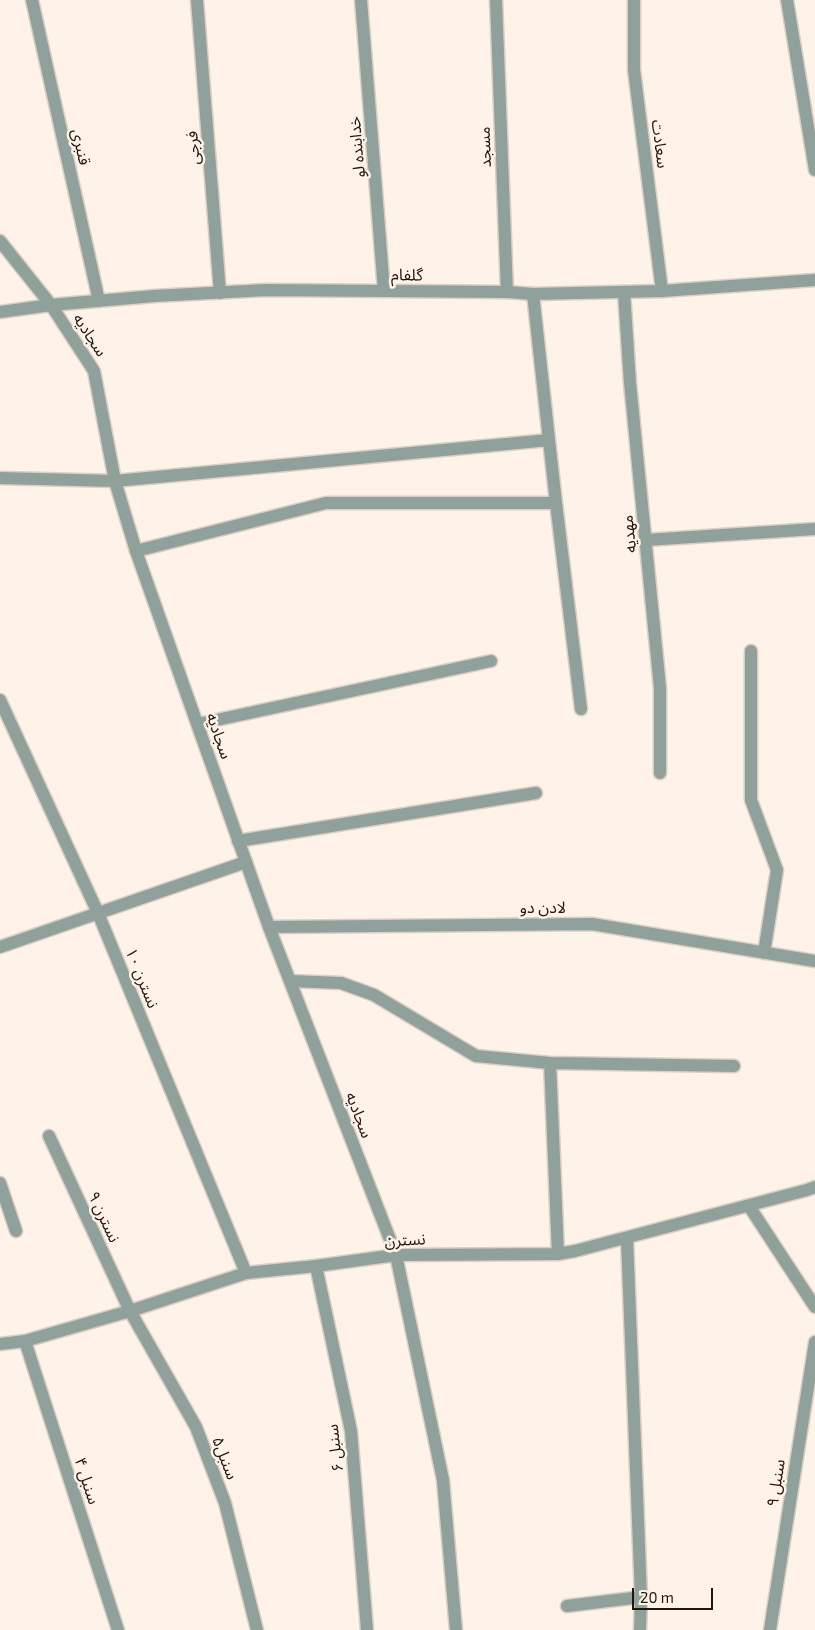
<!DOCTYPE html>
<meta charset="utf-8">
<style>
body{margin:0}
#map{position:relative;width:815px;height:1630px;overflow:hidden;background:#fff2e8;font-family:"Exo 2",sans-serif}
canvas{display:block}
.scale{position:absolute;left:632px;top:1588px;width:81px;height:22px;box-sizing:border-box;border:2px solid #21160d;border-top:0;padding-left:6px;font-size:15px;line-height:18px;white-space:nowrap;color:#21160d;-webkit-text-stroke:4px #fff2e8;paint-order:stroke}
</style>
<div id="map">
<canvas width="815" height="1630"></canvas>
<div class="scale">20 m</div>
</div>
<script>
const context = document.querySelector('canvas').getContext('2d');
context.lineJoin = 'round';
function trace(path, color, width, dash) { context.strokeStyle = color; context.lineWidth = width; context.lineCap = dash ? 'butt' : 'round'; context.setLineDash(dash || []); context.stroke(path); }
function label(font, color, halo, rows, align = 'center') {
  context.font = font + ' "Exo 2","Noto Sans Arabic",sans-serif'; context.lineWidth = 5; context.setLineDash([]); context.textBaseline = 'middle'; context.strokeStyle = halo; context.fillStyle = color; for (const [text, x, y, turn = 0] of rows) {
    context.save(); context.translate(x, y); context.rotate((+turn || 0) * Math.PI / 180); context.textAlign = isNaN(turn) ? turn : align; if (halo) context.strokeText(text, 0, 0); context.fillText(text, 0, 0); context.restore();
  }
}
const service = new Path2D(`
 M130,1311L196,1427L225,1503L257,1630`);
const minor = new Path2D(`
 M32,0L99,301
 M197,0L220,293
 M361,0L384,291
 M496,0L507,292
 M634,0V70L662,291
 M787,0L815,170
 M624,292L630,383L660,688V773
 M549,440L556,503
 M0,478L115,481L549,440L533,294
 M646,540L815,529
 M136,551L326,503H556L581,709
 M751,651V800L777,870L764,953
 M0,700L98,913L246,1273
 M198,724L491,661
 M238,841L536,793
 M269,927L592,924L815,961
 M0,947L246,862
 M290,981L341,983L374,995L476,1056L550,1063
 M49,1136L130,1311
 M0,1183L16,1231
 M749,1206L815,1307
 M627,1238L641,1597L640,1630
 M558,1254L550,1063L734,1066
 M396,1255L443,1480L456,1630
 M316,1266L351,1431L367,1630
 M25,1341L118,1630
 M567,1606L641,1597
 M770,1630L815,1342`);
const tertiary = new Path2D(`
 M0,241L51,305L94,371L115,481L136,551L269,927L396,1255
 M0,312L51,305L154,296L266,290L507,292L533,294L662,291L815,280
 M0,1344L25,1341L130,1311L246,1273L316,1266L396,1255L558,1254L575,1251L807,1190L815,1187`);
const streetNames = [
 ["سعادت",660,144,83],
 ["قنبری",81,147,77],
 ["خدابنده لو",357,147,-95],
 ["مسجد",485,147,-92],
 ["فرجی",193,148,-94],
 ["گلفام",407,275,1],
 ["سجادیه",90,335,57],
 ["مهدیه",629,534,-96],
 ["سجادیه",219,736,71],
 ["لادن دو",543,908],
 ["نسترن ۱۰",142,978,68],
 ["سجادیه",359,1115,69],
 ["نسترن ۹",104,1217,65],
 ["نسترن",405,1240,-3],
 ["سنبل ۶",335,1448,-97],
 ["سنبل۵",225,1458,69],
 ["سنبل ۴",87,1481,72],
 ["سنبل ۹",776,1483,-81]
];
trace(service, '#dbcfc5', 15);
trace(minor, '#dbcfc5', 15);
trace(tertiary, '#dbcfc5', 15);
trace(service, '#90a19b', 12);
trace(minor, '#90a19b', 12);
trace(tertiary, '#90a19b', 12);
label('16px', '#21160d', '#fff2e8', streetNames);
</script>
